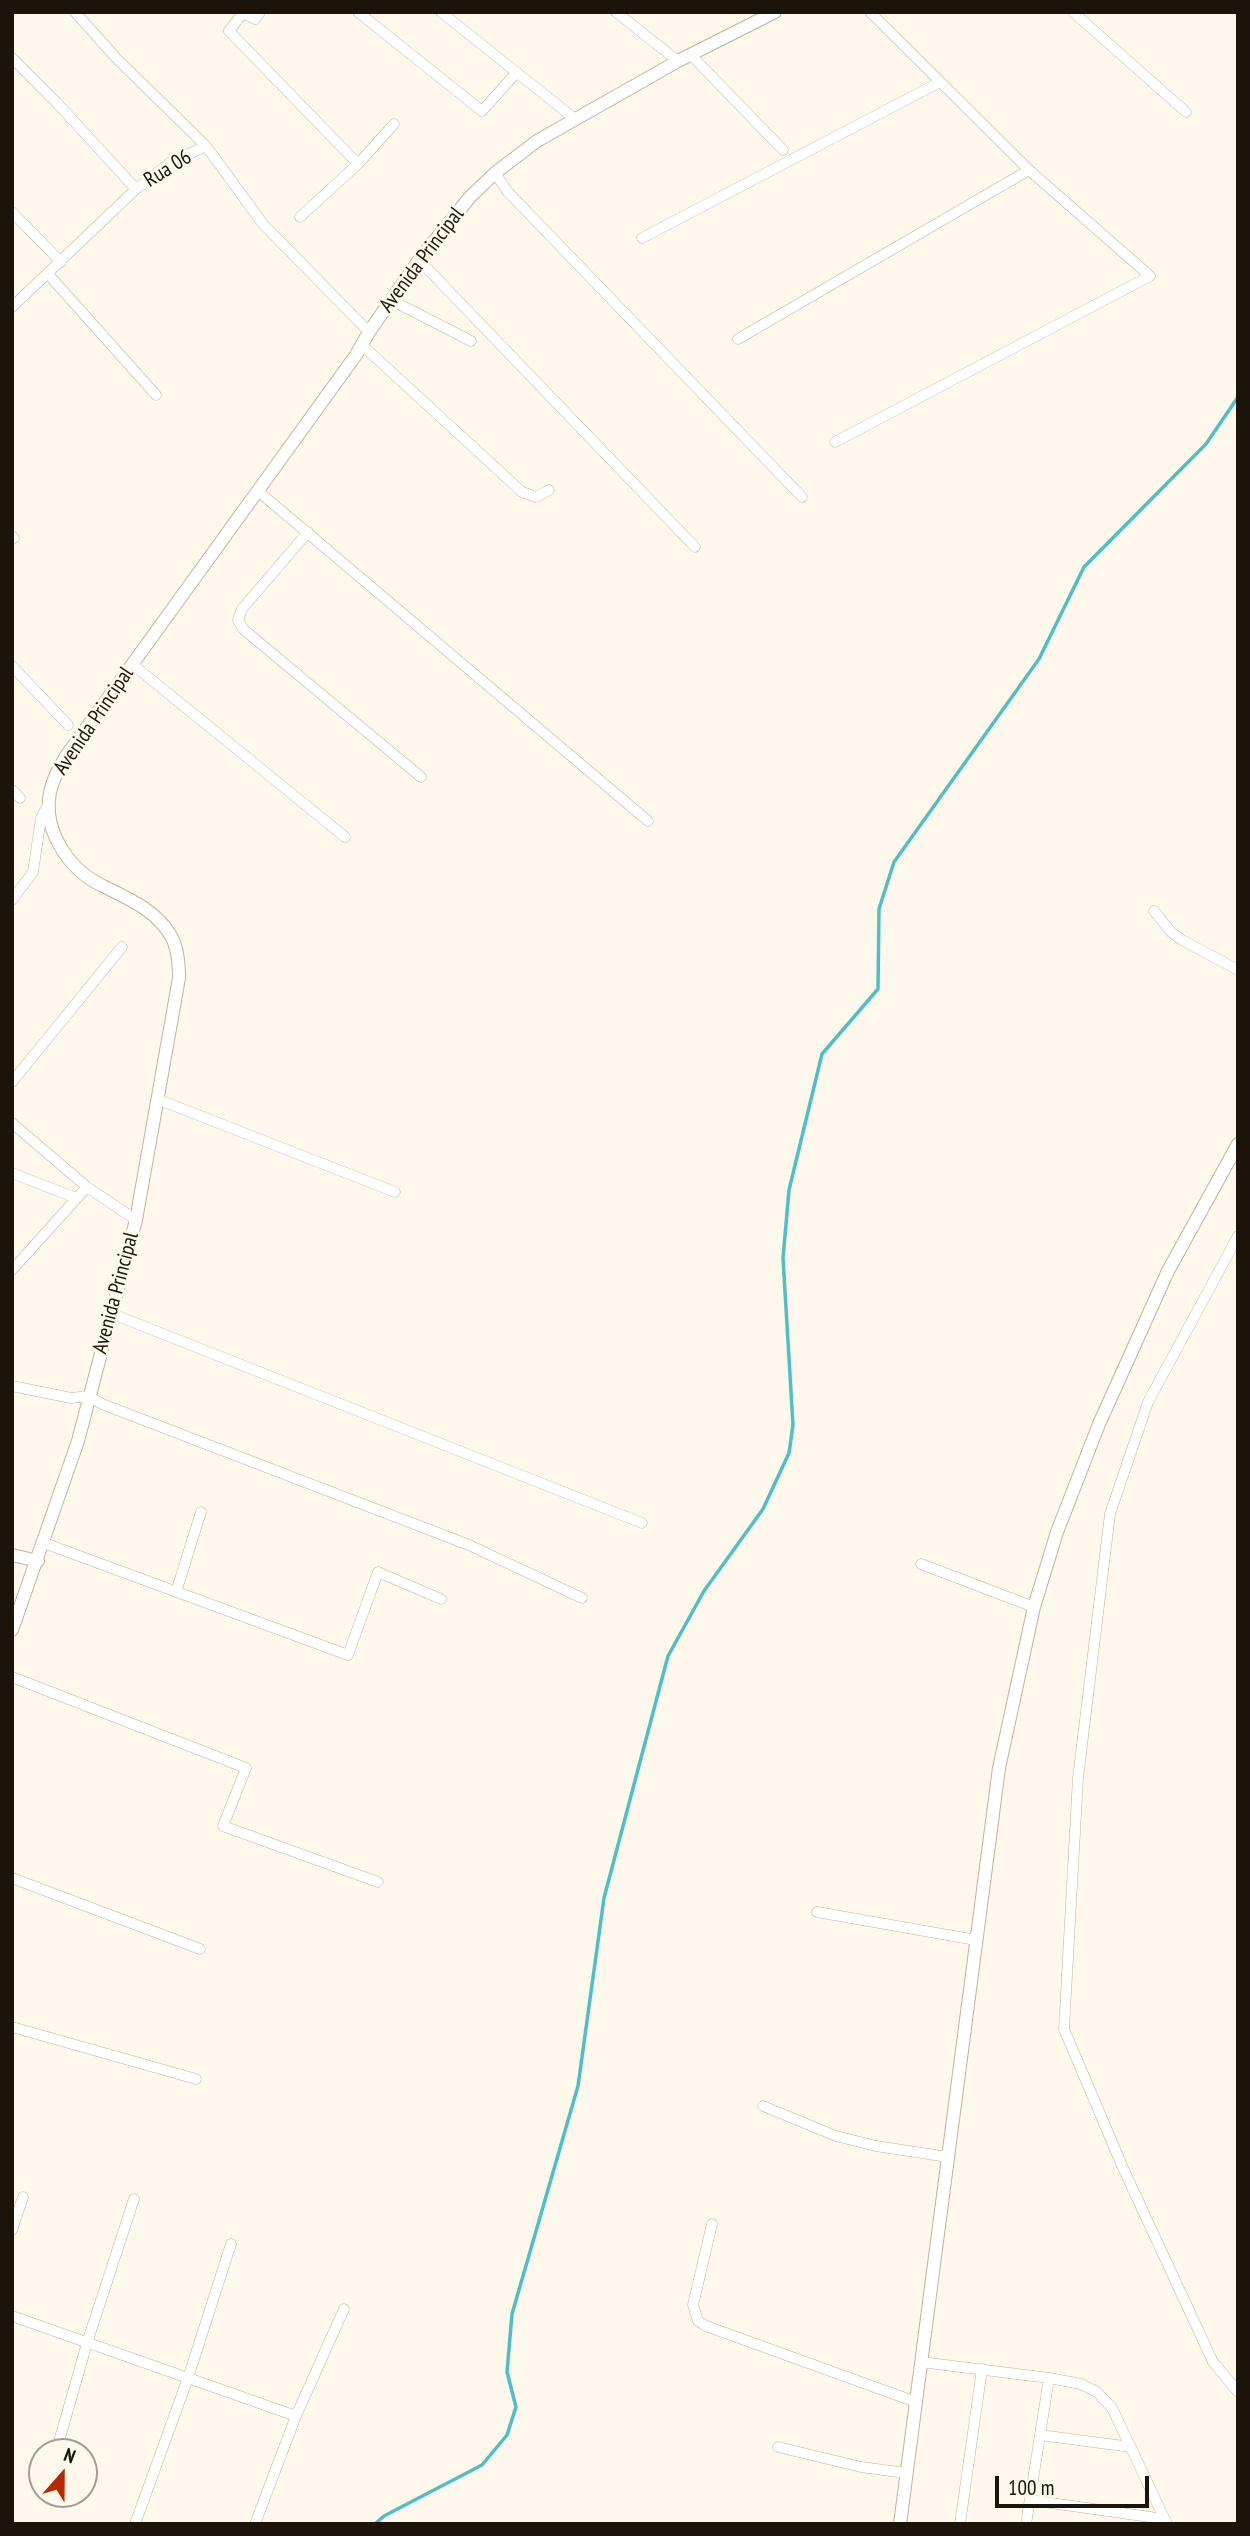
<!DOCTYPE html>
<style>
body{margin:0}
#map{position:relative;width:1250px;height:2536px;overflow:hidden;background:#fef7ec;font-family:"PT Sans Narrow",sans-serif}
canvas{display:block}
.frame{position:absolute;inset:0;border:14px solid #1a140b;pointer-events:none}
.north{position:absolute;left:28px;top:2438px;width:70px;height:70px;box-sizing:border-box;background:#fef7ec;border:2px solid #a39c92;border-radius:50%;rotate:21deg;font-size:19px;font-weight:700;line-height:28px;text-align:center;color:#1a140b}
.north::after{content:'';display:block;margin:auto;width:24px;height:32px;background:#b52a00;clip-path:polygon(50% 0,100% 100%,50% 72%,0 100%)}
.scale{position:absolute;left:995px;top:2476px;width:154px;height:32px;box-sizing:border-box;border:4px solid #1a140b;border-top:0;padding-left:9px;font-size:21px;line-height:24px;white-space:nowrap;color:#1a140b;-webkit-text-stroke:5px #fef7ec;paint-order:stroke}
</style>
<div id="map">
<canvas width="1250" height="2536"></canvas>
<div class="frame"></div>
<div class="north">N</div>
<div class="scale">100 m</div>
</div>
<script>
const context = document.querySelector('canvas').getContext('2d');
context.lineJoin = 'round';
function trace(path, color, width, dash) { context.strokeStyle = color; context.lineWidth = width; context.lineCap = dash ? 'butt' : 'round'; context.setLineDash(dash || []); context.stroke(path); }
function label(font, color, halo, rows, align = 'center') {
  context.font = font + ' "PT Sans Narrow",sans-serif'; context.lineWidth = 6; context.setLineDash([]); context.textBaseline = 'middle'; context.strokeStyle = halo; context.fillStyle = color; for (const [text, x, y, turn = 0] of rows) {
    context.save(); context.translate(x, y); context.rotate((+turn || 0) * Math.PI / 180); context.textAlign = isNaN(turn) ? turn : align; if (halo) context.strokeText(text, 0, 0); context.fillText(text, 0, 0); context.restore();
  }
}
const stream = new Path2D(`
 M375,2524L384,2516L482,2465L507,2435L516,2407L507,2372L512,2314L578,2086L604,1898L668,1656L704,1591L763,1509L789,1453L793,1425L783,1258L789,1190L822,1054L878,989L879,909L894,862L1039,659L1084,567L1206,444L1238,397`);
const minor = new Path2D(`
 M75,12L117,59L206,146
 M260,12L255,19L243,13L229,31L358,164
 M358,12L482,111L517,72
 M441,12L575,119
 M616,12L678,61
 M1073,12L1186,112
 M691,55L783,150
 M12,58L57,103L136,189
 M495,173L507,191L802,497
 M12,212L61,262
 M300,217L358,164L394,124
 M642,238L940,82
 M419,260L695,547
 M48,274L156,395
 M391,300L471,341
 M12,307L136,189L171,162L206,146L263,224L369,332
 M738,339L1029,170
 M362,345L522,492L536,497L549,490
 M835,442L1150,276L1029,170L870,12
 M258,491L648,821
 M308,532L242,609L238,620L243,629L421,777
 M12,536L14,538
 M132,664L345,837
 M12,666L68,725
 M12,790L20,798
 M12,900L33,872L41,818L48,805
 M1154,911L1172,933L1182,940L1238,970
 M12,1082L122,947
 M157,1099L395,1192
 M12,1123L87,1187L136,1220
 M12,1173L76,1198
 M1238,1236L1148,1402L1110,1514L1078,1778L1064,2029L1123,2168L1213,2362L1238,2392
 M12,1270L87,1187
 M110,1313L642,1523
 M12,1386L71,1398L89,1396L102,1404L469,1545L582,1598
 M44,1543L348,1655L378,1572L441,1599
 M921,1564L1034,1607
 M176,1592L201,1512
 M12,1677L246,1768L223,1826L378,1882
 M12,1878L200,1949
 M817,1912L976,1940
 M12,2027L196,2079
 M763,2106L836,2136L876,2146L948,2157
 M712,2224L693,2305L698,2321L706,2326L916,2402
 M12,2230L23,2197
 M12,2316L296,2416
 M921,2362L1049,2378L1081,2384L1097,2392L1112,2408L1167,2524
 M1040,2435L1131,2447
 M778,2447L861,2467L906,2473
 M56,2452L87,2343L134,2199
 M1030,2500L1164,2519
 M135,2524L188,2378L231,2244
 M255,2524L296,2416L344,2309
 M960,2524L982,2369
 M1026,2524L1049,2378`);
const tertiary = new Path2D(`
 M12,1555L38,1561
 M12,1630L78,1441L136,1220L179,978C179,965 178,948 171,936C156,910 129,899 103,886C67,869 39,826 52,785C55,775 61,765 66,756L356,355L369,332L419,260L470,197L495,173L537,141L678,61L775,12
 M900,2524L999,1768L1034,1607L1057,1532L1099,1424L1168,1271L1238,1144`);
const streetNames = [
 ["Rua 06",168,169,-32],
 ["Avenida Principal",422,260,-53],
 ["Avenida Principal",94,721,-56],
 ["Avenida Principal",116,1293,-75]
];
trace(stream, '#4ec0c5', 3.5);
trace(minor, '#c4b39b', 11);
trace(tertiary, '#c4b39b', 14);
trace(minor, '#fff', 10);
trace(tertiary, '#fff', 12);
label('21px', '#1a140b', '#fef7ec', streetNames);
</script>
